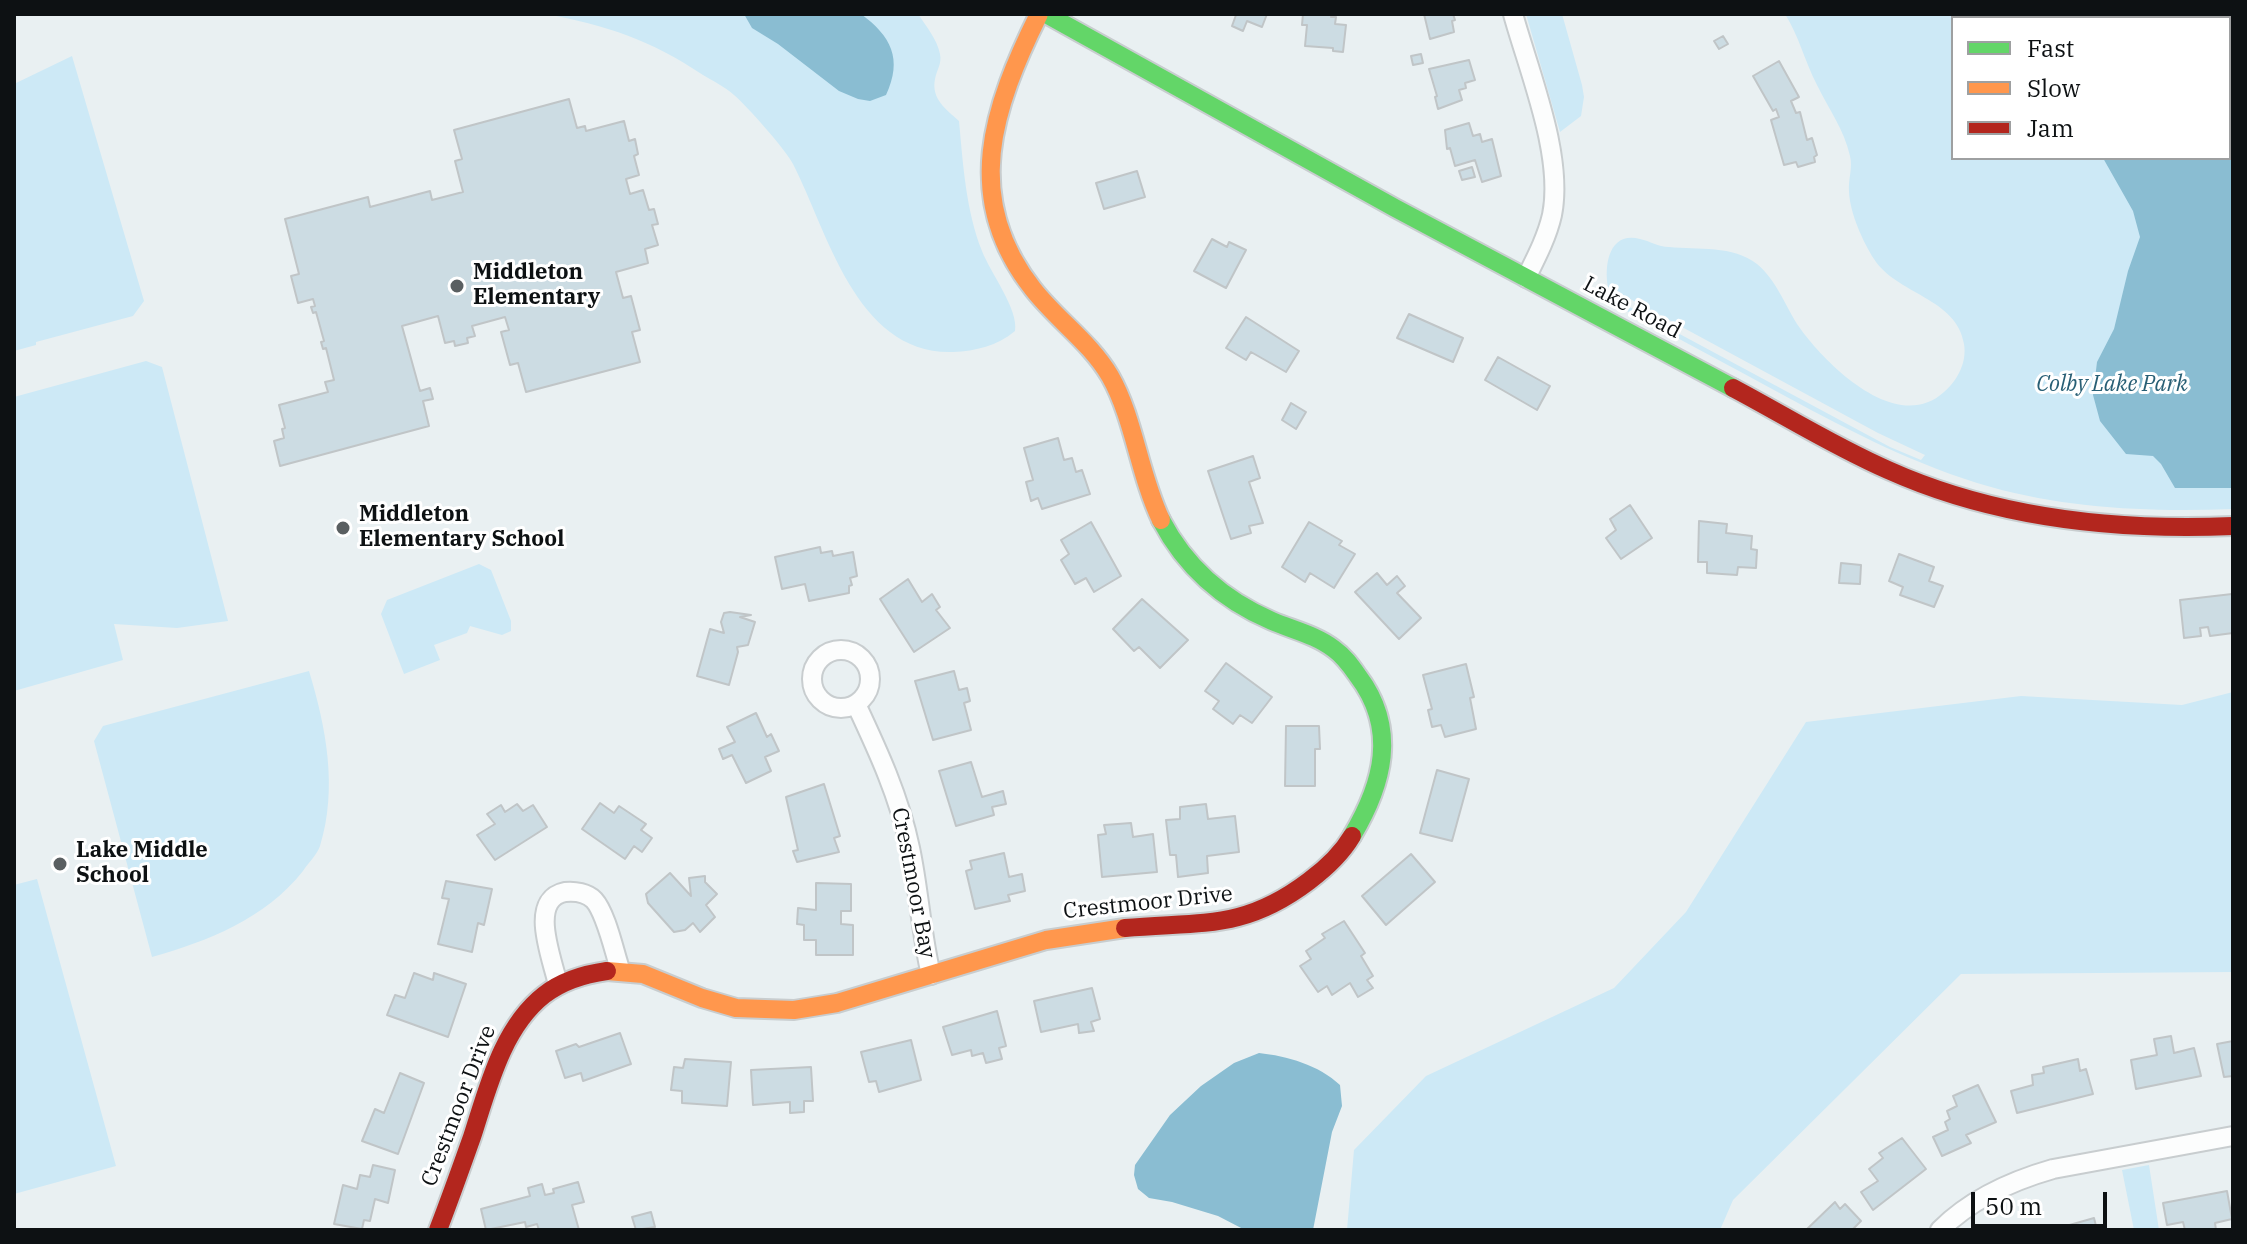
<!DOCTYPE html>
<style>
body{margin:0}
#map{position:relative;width:2247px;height:1244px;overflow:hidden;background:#e9f0f2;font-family:"IBM Plex Serif",serif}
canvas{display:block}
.frame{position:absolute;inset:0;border:16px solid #0d1113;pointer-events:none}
.legend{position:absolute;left:1951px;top:16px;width:280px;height:144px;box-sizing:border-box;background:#fff;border:2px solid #9ea0a1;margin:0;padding:10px 14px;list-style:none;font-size:24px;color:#0d1113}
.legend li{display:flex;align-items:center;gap:16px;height:40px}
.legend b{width:40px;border:2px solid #9ea0a1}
.scale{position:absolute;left:1971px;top:1192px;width:136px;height:36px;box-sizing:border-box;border:4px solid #0d1113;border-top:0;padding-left:10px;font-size:24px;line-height:28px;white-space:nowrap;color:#0d1113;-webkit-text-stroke:6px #fff;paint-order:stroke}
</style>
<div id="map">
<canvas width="2247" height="1244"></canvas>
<div class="frame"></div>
<ul class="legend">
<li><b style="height:10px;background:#63d668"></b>Fast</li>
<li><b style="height:10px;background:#ff974d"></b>Slow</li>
<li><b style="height:10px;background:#b3261e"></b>Jam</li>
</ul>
<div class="scale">50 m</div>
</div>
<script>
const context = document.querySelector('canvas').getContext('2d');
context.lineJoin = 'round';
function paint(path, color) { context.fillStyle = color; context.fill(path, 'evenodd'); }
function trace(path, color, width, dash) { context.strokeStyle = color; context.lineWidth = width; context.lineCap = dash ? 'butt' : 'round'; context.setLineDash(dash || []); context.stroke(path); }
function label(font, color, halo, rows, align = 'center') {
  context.font = font + ' "IBM Plex Serif",serif'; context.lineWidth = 6; context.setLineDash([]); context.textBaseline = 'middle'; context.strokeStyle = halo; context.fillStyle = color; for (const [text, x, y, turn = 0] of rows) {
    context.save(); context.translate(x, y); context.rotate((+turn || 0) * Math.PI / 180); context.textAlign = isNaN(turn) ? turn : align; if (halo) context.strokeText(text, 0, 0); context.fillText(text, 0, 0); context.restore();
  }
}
const green = new Path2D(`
 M545,14H918C926,26 937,39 940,54C942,64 937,69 935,79C931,99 946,109 959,121C963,164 966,211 982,251C990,272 1019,310 1015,331C997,346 976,351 953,352C856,355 828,232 793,164C787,151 746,105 734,95C725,87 713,81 703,75C651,40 606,25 545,14Z
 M1526,14H1562L1582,85L1584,97L1581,116L1560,132Z
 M1785,14H2233V509C2152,512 2069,509 1991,487C1917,466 1852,432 1785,396C1726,364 1667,332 1608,301L1607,295L1890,447L1921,460L1925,455L1878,433L1608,287C1604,265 1609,231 1640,239C1650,241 1658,247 1669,247C1698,250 1733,245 1757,264C1776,280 1784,303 1797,324C1823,362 1896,436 1944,392C1958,380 1967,362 1964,344C1957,298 1896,294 1874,259C1863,242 1850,213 1849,192C1848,179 1853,168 1850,156C1844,129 1829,110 1817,85C1805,62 1799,36 1785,14ZM1953,18H2229V158H1953Z
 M72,56L144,301L133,316L36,342V345L14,351V84Z
 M146,361L162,367L228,621L177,628L114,624L123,660L14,691V397Z
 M479,564L491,570L511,621V631L502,635L470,626L467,633L434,645L440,660L404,674L381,614L387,600Z
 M309,671C326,727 338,788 320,846C317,855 308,863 303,871C265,919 208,941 152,957L94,741L103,726Z
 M2233,692V972L1961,974L1733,1200L1720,1230H1347L1354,1150L1426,1076L1614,988L1686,912L1806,722L2021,696L2182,705Z
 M37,879L116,1166L14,1194V885Z
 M2149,1165L2159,1230H2134L2122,1170Z`);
const water = new Path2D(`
 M744,14H861C891,36 903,59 886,95L870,101L858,99L839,91L778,44L752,28Z
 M2128,14H2233V488H2175L2161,464L2153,456L2126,454L2100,421L2093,395L2097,362L2114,329L2128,271L2140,237L2133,211L2103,158H2229V18H2126Z
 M1259,1053C1287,1056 1319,1065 1340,1085L1342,1106L1332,1132L1313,1230H1245L1218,1216L1172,1202L1149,1198L1138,1189L1134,1175L1135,1165L1170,1115L1201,1086L1234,1063Z`);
const building = new Path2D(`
 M1232,14H1267L1262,27L1247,21L1243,31L1232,26L1236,15Z
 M1303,14H1332L1331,17H1336L1335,24L1346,25L1343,52L1333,51V48L1305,46L1307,25H1302Z
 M1424,14H1453L1455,20L1452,21L1454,32L1430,39Z
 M1723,36L1728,44L1719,49L1714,41Z
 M1421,54L1423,63L1413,65L1411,56Z
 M1469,60L1475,80L1465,83L1466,88L1459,90L1462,100L1438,109L1435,97L1437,96L1429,69Z
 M1779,61L1799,97L1791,101L1796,113L1800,112L1807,140L1812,138L1817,155L1814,157L1815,162L1798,167L1796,162L1784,165L1771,120L1779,117L1776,109L1773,111L1753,76Z
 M569,99L577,128L585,126L586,131L624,121L629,141L635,139L638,154L634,156L639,175L626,179L630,194L643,190L649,210L654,209L658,224L652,225L658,245L645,249L648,263L616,272L623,298L631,296L640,330L632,332L640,362L526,392L518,363L510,365L501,332L509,330L505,317L472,326L475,336L467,338L468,343L455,346L454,341L445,343L438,316L402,326L420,391L430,388L433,399L423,401L429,426L280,466L274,441L284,438L282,429L285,428L279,405L328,392L325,382L334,380L326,348L323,349L321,342L324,341L316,312L313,313L311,307L315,306L313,299L298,303L291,276L299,274L285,219L368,197L370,207L430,191L432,200L463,192L455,161L462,159L454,130Z
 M1469,123L1473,136L1480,134L1482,142L1492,139L1501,176L1482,182L1475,160L1455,166L1450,148L1447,149L1445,130Z
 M1472,167L1475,177L1462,180L1459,171Z
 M1137,171L1145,197L1104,209L1096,183Z
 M1212,239L1227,247L1229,242L1246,250L1226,288L1194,271Z
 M1409,314L1463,338L1453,362L1397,338Z
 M1246,317L1299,351L1286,372L1251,352L1246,360L1226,348Z
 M1498,357L1550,386L1537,410L1485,380Z
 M1291,403L1306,412L1296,429L1282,420Z
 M1058,438L1064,460L1072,458L1076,472L1082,470L1090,494L1042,509L1038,498L1031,501L1026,482L1033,480L1024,448Z
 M1253,456L1260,478L1249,482L1263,523L1249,526L1251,533L1231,539L1208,471Z
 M1630,505L1652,538L1621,559L1606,538L1616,530L1610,519Z
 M1699,521L1727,524L1726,533L1752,536L1751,549L1757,550L1756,568L1738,567L1737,575L1707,573V562H1698Z
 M1091,522L1121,576L1094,592L1086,578L1075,584L1061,560L1069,554L1061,540Z
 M1309,522L1342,541L1339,545L1355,554L1334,588L1310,573L1305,582L1282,567Z
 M820,547L821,553L832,551L833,556L853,552L857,576L850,578L852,585L849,586V593L809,601L805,584L782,589L775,557Z
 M1899,554L1934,567L1929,581L1943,586L1934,607L1900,595L1903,587L1889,581Z
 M1841,563L1861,565L1860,584L1839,583Z
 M1377,573L1387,585L1397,576L1405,586L1397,593L1421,618L1399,639L1355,592Z
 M908,579L922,602L932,594L940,607L936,610L950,628L914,652L880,599Z
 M2232,594L2233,633L2210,636L2208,627L2200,628L2201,636L2184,638L2180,600Z
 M1142,599L1188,640L1160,668L1139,647L1134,651L1113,629Z
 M730,612L751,615L740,617L755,622L748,645L737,647L738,652L729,685L697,676L710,629L724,633L721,622L724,613Z
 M1226,663L1272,697L1252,723L1240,715L1233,724L1213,709L1219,701L1205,691Z
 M1466,664L1474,697L1470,698L1476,729L1445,737L1441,725L1432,727L1428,710L1432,709L1423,675Z
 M954,671L959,690L967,688L970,701L964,703L971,730L933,740L915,681Z
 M756,713L767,737L771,734L779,751L765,757L771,771L746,783L732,755L723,759L719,749L735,742L727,727Z
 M1286,726H1319L1320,749H1315V786H1285Z
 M971,762L982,797L1003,791L1006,804L992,807L994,815L956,826L939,771Z
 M1437,770L1469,779L1452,841L1420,833Z
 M824,784L840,836L834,838L839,852L797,862L793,851L798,850L786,797Z
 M600,803L614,813L619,806L646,824L641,830L652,838L642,852L634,846L625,859L582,829Z
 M517,804L523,811L533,805L547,827L495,860L477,835L495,824L487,814L501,805L505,812Z
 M1206,804L1208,819L1235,816L1239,852L1207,856L1208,873L1178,877L1176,855H1170L1166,820L1180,819V807Z
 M1131,823L1133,837L1153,834L1157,872L1102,877L1098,835L1106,834L1104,825Z
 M1004,853L1009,877L1022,874L1025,891L1008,895L1010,901L975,909L966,871L972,869L970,861Z
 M1411,854L1435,882L1386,925L1362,896Z
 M670,873L691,896L689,878L705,876V882L717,894L706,905L715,917L700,932L693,923L685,930L674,932L648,903L646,894Z
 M446,881L492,889L484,925L478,923L472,952L438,944L449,899L442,898Z
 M816,883L851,884V911H841V924L853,925V955H816V940H804V925L797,924L798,908L816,910Z
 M1344,921L1365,953L1361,956L1373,976L1367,980L1373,988L1358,997L1350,983L1332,995L1327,986L1318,992L1300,966L1311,959L1306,951L1325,938L1322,934Z
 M414,973L433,980L434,973L466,984L448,1037L387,1015L395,995L405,998Z
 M1092,988L1100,1019L1091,1022L1094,1031L1079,1033L1078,1024L1041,1032L1034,1001Z
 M997,1011L1006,1046L999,1048L1002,1059L986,1063L983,1053L972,1056L971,1050L952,1055L943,1027Z
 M620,1033L631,1064L583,1081L581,1073L565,1078L556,1051L576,1044L579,1047Z
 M2171,1036L2174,1053L2194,1048L2201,1076L2136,1089L2131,1060L2157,1055L2154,1039Z
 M911,1040L921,1080L879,1092L876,1081L869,1082L861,1052Z
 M2233,1041V1076L2224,1077L2217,1044Z
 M685,1059L731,1062L727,1106L682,1103V1091L671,1090L674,1067L683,1068Z
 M2078,1059L2080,1071L2086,1069L2093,1094L2017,1113L2011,1091L2033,1085L2032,1075L2044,1073L2043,1067Z
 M811,1067L813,1101H804V1112L790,1113V1102L753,1105L751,1070Z
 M400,1073L424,1083L398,1154L362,1141L375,1109L384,1113Z
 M1978,1085L1996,1122L1966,1135L1971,1143L1942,1156L1933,1137L1948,1130L1945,1122L1950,1119L1947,1111L1957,1106L1953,1096Z
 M1902,1138L1926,1169L1873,1210L1861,1192L1878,1181L1869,1169L1883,1158L1879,1153Z
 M373,1165L395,1170L388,1203L375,1199L370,1221L364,1220L362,1229L334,1224L343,1185L357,1189L360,1175L370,1177Z
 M578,1182L584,1202L572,1205L579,1230H539L537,1224L526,1227L525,1222L486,1230L481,1209L530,1196L528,1188L542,1184L545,1195L554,1193L553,1189Z
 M2227,1191L2232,1219L2215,1223L2216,1230H2185L2183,1222L2167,1225L2163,1203Z
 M1835,1202L1840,1209L1845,1204L1861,1221L1852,1230H1806Z
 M651,1212L655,1227L636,1230L632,1217Z
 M2094,1218L2097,1230H2052Z`);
const street = new Path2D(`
 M1513,14C1529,72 1564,156 1552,215C1547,237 1536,258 1526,278
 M812 679a29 29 0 1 1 58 0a29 29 0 1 1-58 0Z
 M856,704C878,751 899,796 910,848C919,890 921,933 931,975
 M558,985C553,960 527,900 565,892C575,891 587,893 594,900C606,913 614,951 620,969
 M1940,1230C1971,1199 2011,1181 2053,1169L2233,1136`);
const fast = new Path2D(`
 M1046,14L1395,208L1733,388
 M1161,520C1186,568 1223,600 1272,621C1293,630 1316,635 1334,649C1344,656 1351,666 1358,676C1398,729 1383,784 1352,836`);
const slow = new Path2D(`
 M1039,14C993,107 961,198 1033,289C1057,320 1090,342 1110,376C1134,418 1139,474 1161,520
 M607,971L643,974L702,998L736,1008L794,1010L837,1003L1046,940L1125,928`);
const jam = new Path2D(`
 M1733,388C1784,415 1835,447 1888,470C1997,519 2116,531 2233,526
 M1125,928C1201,921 1243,931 1309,881C1325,869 1342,853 1352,836
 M438,1230C450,1199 461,1168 472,1137C488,1088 502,1028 544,995C562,981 585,974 607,971`);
const markers = [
 [457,286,8,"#5a5f61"],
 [343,528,8,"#5a5f61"],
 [60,864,8,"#5a5f61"]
];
const poiNames = [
 ["Middleton",473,273],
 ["Elementary",473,298],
 ["Middleton",359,515],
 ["Elementary School",359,540],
 ["Lake Middle",76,851],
 ["School",76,876]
];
const streetNames = [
 ["Lake Road",1632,308,28],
 ["Crestmoor Bay",913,883,79],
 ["Crestmoor Drive",1148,903,-6],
 ["Crestmoor Drive",459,1106,-69]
];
const parkNames = [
 ["Colby Lake Park",2112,385]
];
paint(green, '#cde9f6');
paint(water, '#8abdd2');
paint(building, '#ccdce3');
trace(building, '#c0c5c7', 2);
trace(street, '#c8cdcf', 22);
trace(fast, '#c8cdcf', 22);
trace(slow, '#c8cdcf', 22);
trace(jam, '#c8cdcf', 22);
trace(street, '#fcfdfd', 18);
trace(fast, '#63d668', 18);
trace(slow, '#ff974d', 18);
trace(jam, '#b3261e', 18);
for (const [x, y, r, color] of markers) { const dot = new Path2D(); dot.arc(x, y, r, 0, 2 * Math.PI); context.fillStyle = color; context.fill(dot); trace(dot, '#fff', 3); }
label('bold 22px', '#0d1113', '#fff', poiNames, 'left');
label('22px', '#0d1113', '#fff', streetNames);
label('italic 22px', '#285f75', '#fff', parkNames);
</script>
